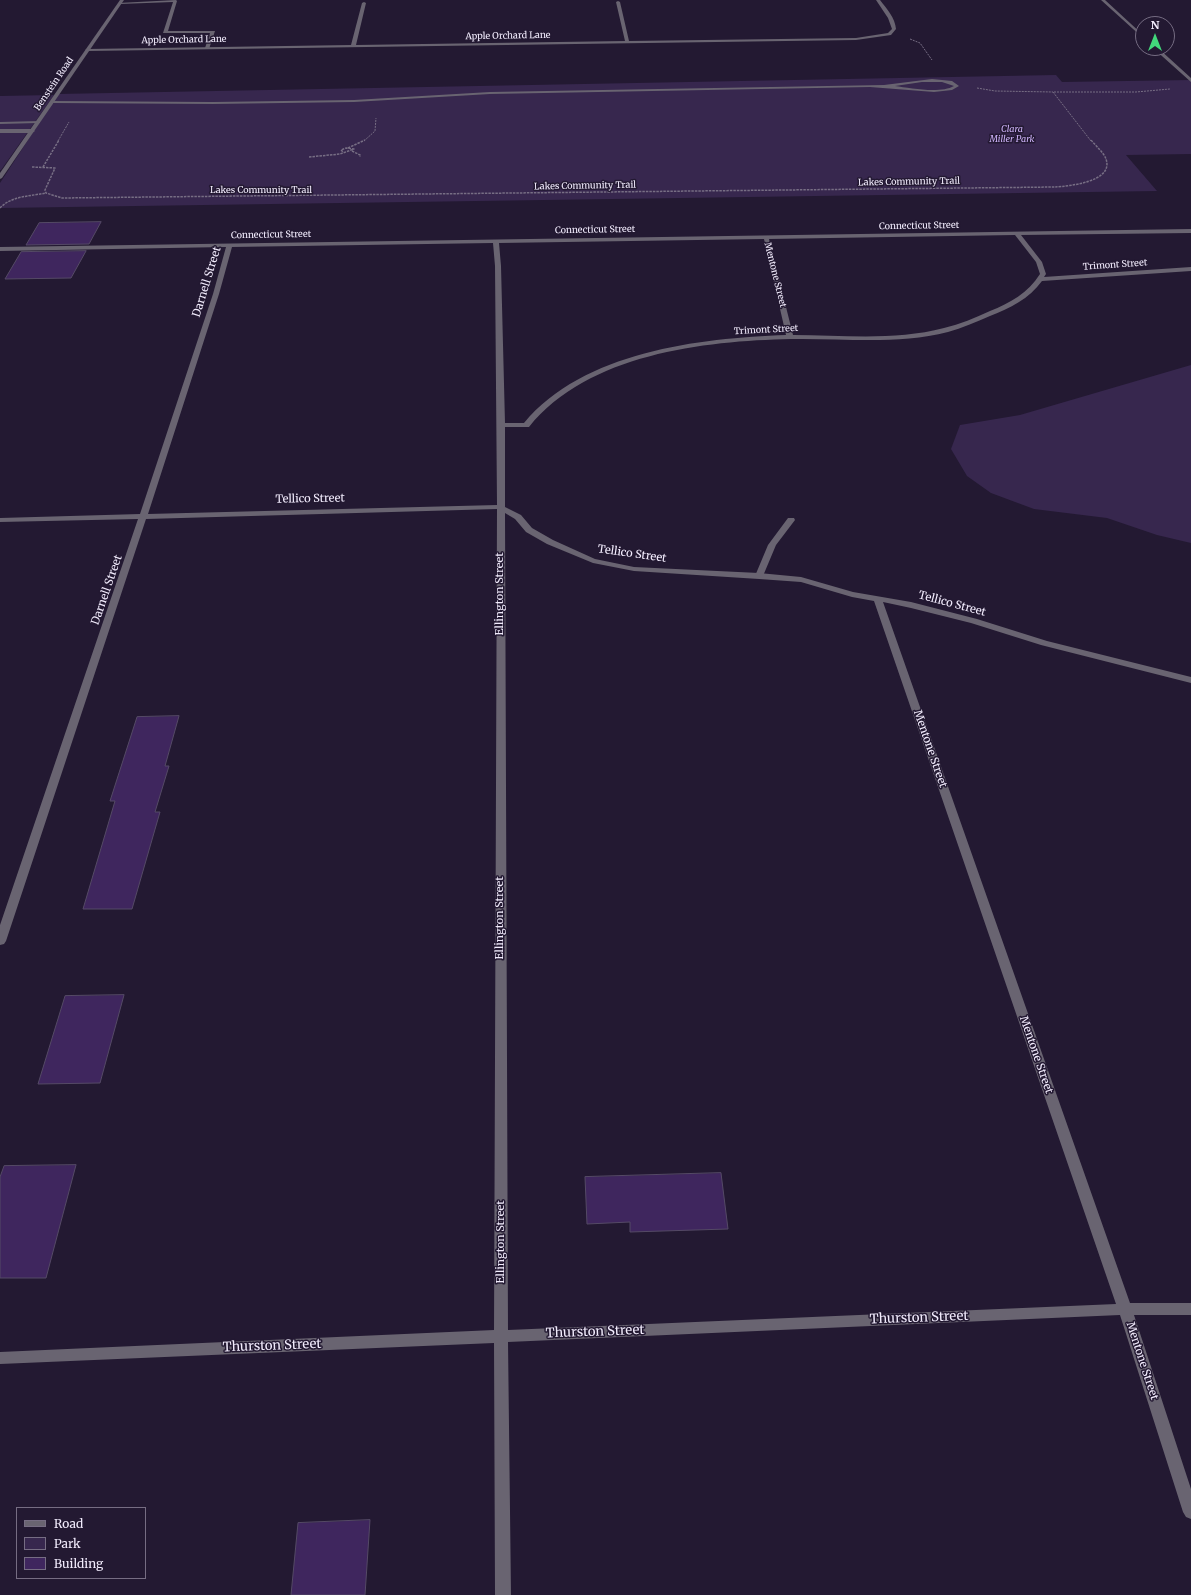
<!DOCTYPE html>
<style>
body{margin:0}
#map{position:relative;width:1191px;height:1595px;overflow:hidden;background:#231932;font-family:Merriweather,serif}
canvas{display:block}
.legend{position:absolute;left:16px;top:1507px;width:130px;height:72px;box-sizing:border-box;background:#231932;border:1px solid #766d83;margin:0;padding:5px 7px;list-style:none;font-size:12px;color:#f2ecfd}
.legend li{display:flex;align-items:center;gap:8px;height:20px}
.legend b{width:20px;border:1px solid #766d83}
.north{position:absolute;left:1135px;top:16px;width:40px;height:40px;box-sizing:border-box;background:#231932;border:1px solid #766d83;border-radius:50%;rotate:0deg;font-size:11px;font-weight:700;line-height:16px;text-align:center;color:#f2ecfd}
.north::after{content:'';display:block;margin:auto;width:14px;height:18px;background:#42d77b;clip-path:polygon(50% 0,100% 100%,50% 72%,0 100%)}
</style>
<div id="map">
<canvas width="1191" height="1595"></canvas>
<ul class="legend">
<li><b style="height:5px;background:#696471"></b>Road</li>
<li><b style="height:11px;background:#37274e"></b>Park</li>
<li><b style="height:11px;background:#3f265e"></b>Building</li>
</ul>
<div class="north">N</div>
</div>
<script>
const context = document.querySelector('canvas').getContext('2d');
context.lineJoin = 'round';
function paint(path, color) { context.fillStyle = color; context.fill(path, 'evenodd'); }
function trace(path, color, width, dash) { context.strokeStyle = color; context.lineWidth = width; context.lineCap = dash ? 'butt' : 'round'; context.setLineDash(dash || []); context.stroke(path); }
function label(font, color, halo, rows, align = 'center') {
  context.font = font + ' Merriweather,serif'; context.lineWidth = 3; context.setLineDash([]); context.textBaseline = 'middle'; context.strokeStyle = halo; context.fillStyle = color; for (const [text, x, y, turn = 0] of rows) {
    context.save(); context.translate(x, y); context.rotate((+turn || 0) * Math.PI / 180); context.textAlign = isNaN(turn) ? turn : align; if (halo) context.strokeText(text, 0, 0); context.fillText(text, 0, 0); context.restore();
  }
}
const green = new Path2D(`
 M1056,75L1062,82L1191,80V154L1126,155L1157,191L0,208V183L58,94Z
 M54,95L1,170H0V96Z
 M1191,365V543L1157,535L1107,518L1034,509L991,493L967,476L951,449L960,425L1020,415Z`);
const building = new Path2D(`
 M101,222L89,244L26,245L39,223Z
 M86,251L71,278L5,279L21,252Z
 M179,716L165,766H169L155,812H160L132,909H83L115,801H110L137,717Z
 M124,995L100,1083L38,1084L65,996Z
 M76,1165L46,1278H0V1177L4,1166Z
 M721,1173L728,1229L630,1232V1222L587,1224L585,1177Z
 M370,1520L365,1595H291L298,1523Z`);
const pathFar1 = new Path2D(`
 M910,39L920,43L932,60
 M977,88L995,91L1053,92
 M58,141L69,122
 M364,141L375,131L376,118
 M1091,141L1053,92H1136L1170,89`);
const path = new Path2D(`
 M348,148L365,140
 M352,151L360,155V157
 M309,157L340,154L354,149L346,148L341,150L343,152
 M32,167L55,168L45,190L46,193L62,198L1055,187C1069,186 1114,182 1106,159C1104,153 1095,145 1091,140
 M43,167L59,140
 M0,208C11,196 31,196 46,193`);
const service = new Path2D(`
 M176,0L177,1L168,31H215L209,49L205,48L210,33H163L173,2L120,4L118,3Z
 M932,79L952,81L959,86L952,90L934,92L870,87L490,94L354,102L213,104L52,103L50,102L52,101L213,102L354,100L490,92L884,85ZM922,82H942L954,86C940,94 910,88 895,86Z
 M40,121V123H38L0,124V122Z
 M0,129H32L35,131L32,133H0Z
 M788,518H794L795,520L776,545L763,576L762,578H756L755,576L768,545Z`);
const minor = new Path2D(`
 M876,0H880C887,9 895,18 896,29L891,35L856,40L87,51L85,50L87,49L351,45L362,3L364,2L366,3L356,45L625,41L616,2L618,1L620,2L629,41L856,38L888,33L892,29L888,18Z
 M1101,0H1105L1143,35V38Z
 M1153,48H1158L1191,78V82Z
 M1191,229V233L1021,235L1042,262L1046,274L1044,277L1191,267V271L1042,281C1029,299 1010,308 990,316C976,322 962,328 948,332C897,345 843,338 791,339C703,341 588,354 529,427H505V507L521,515L532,528L553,540L595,559L634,567L759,573L801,577L853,592L911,602L977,619L1047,641L1191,677V683L1041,645L971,623L911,608L883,602L1130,1303H1191V1315H1134L1191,1489V1519L1186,1517L1183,1512L1120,1315L508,1342L511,1595H495L494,1343L0,1364V1352L494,1330L497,509L146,519L6,941L4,944L0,945V925L138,519L0,522V518L140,514L213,294L226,247L0,251V247ZM1015,235L1036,262L1040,274C1028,293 1010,303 990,311C975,318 960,324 944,328C895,341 843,335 793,335L769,239ZM764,239L786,335C699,338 583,352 524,423H505L501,266L499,243ZM493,243L495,266L497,505L148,514L219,294L232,247ZM505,513L515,519L526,532L547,544L593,563L634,571L759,579L801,582L852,597L874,601L1116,1304L508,1330Z`);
const tertiary = new Path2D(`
 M120,0H124L2,178L0,179V173Z`);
const farStreetnames = [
 ["Apple Orchard Lane",508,36,-1],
 ["Apple Orchard Lane",184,40,-1],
 ["Benstein Road",54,84,-56],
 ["Lakes Community Trail",909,182,-1],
 ["Lakes Community Trail",585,186,-1],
 ["Lakes Community Trail",261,190],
 ["Connecticut Street",919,226,-1],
 ["Connecticut Street",595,230,-1],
 ["Connecticut Street",271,235,-1],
 ["Trimont Street",1115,265,-4],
 ["Mentone Street",775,275,76],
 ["Trimont Street",766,330,-3]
];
const farParknames = [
 ["Clara",1012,129],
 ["Miller Park",1012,139]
];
const streetNames = [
 ["Darnell Street",207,282,-73],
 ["Tellico Street",310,499,-1],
 ["Tellico Street",632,554,8],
 ["Darnell Street",107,590,-71],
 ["Ellington Street",500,594,-90],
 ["Tellico Street",952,604,15],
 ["Mentone Street",930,749,71],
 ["Ellington Street",500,918,-90],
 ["Mentone Street",1036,1055,71],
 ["Ellington Street",501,1242,-90],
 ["Mentone Street",1142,1361,72]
];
const nearStreetnames = [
 ["Thurston Street",919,1318,-2],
 ["Thurston Street",595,1332,-2],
 ["Thurston Street",272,1346,-2]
];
paint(green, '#37274e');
paint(building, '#3f265e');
trace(building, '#554a66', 1);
trace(pathFar1, '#776e84', 1, [2, 1]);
trace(path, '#776e84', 1.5, [2.5, 1]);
paint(service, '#696471');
paint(minor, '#696471');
paint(tertiary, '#696471');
label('9px', '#f2ecfd', '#231932', farStreetnames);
label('italic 9px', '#cdb2f8', '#231932', farParknames);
label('11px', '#f2ecfd', '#231932', streetNames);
label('13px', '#f2ecfd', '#231932', nearStreetnames);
</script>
